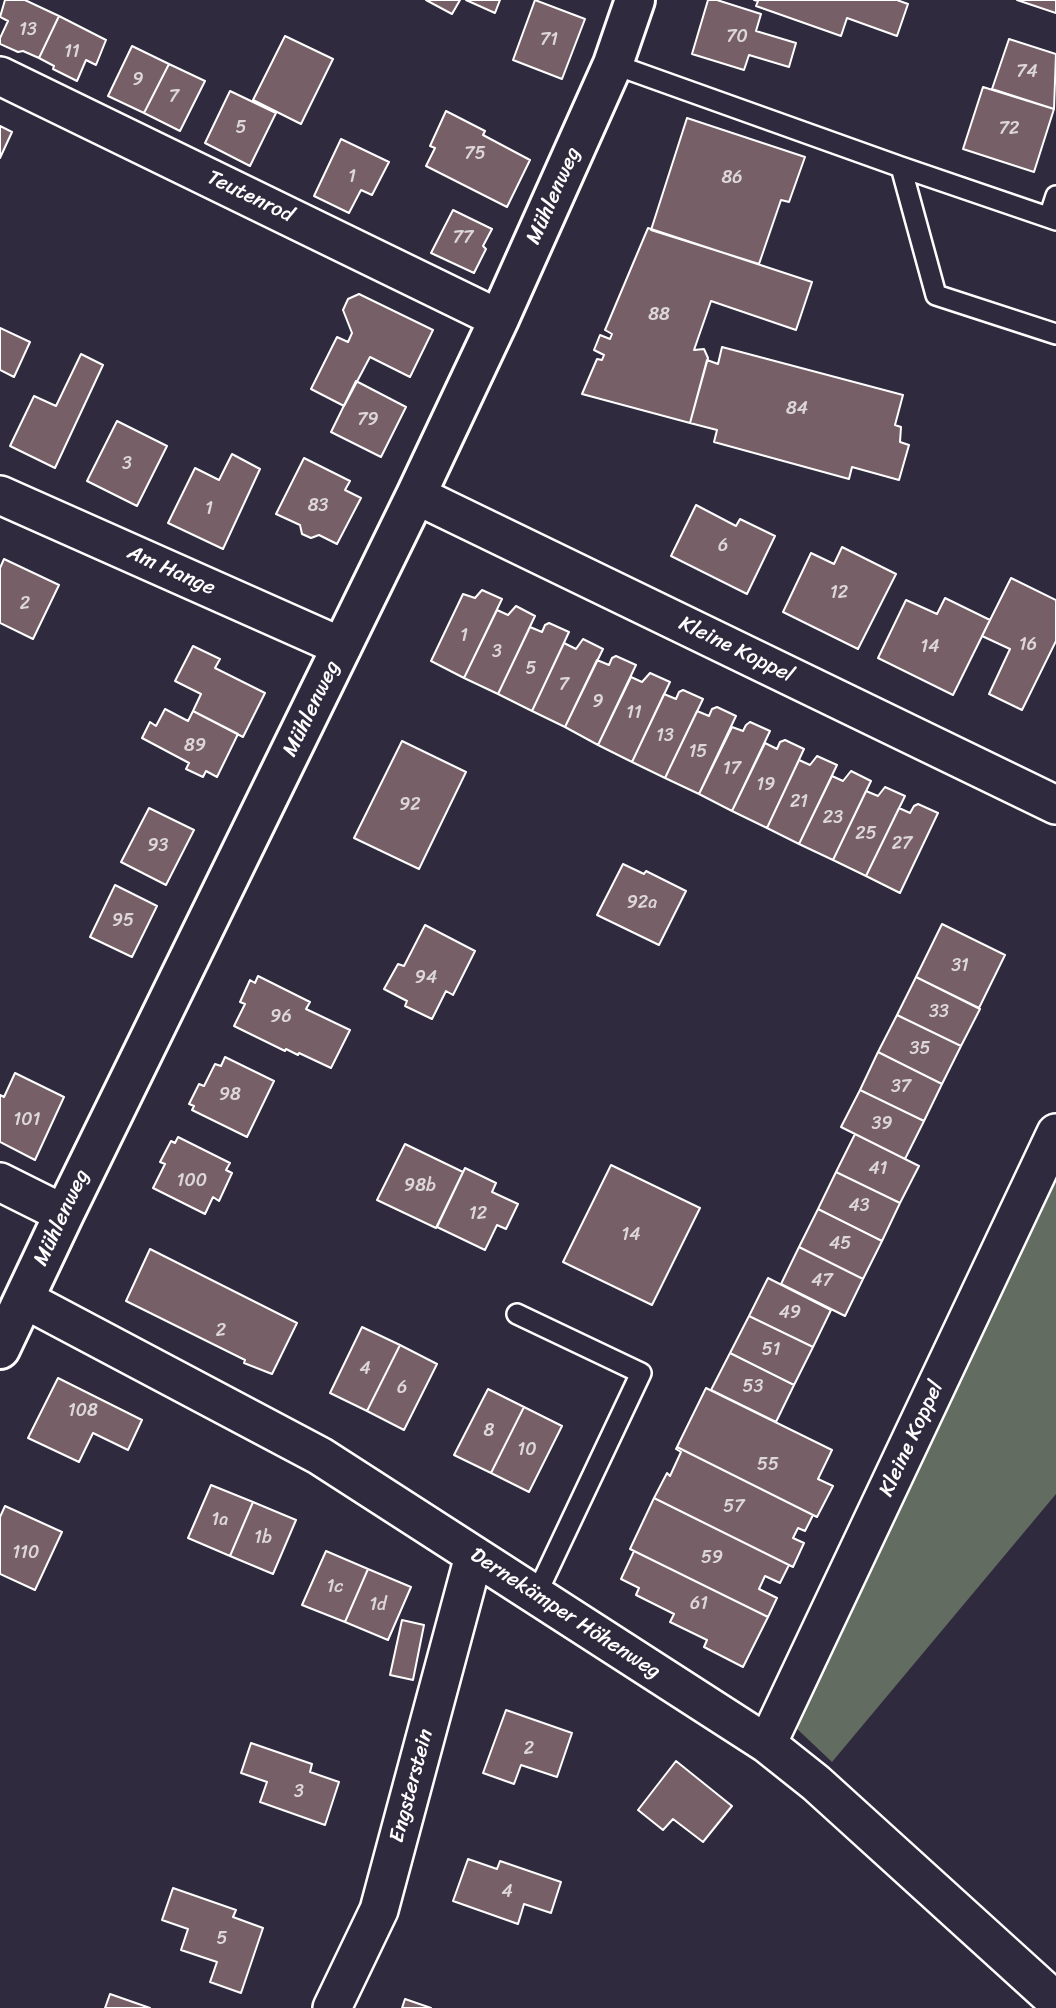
<!DOCTYPE html>
<meta charset="utf-8">
<style>
body{margin:0}
canvas{display:block;background:#2f2a3d}
</style>
<canvas width="1056" height="2008"></canvas>
<script>
const context = document.querySelector('canvas').getContext('2d');
context.lineJoin = 'round';
function paint(path, color) { context.fillStyle = color; context.fill(path, 'evenodd'); }
function trace(path, color, width, dash) { context.strokeStyle = color; context.lineWidth = width; context.lineCap = dash ? 'butt' : 'round'; context.setLineDash(dash || []); context.stroke(path); }
function label(font, color, halo, rows, align = 'center') {
  context.font = font + ' Sriracha,sans-serif'; context.lineWidth = 5; context.setLineDash([]); context.textBaseline = 'middle'; context.strokeStyle = halo; context.fillStyle = color; for (const [text, x, y, turn = 0] of rows) {
    context.save(); context.translate(x, y); context.rotate((+turn || 0) * Math.PI / 180); context.textAlign = isNaN(turn) ? turn : align; if (halo) context.strokeText(text, 0, 0); context.fillText(text, 0, 0); context.restore();
  }
}
const green = new Path2D(`
 M1056,1168V1494L832,1762L794,1726Z`);
const building = new Path2D(`
 M5,0H25L59,16L39,58L23,51L18,52L0,44V38L8,21L0,17Z
 M426,0H460L452,14Z
 M466,0H500L495,13Z
 M535,0L585,19L562,79L513,60Z
 M708,0H717L761,14L756,31L796,43L789,67L749,55L744,70L692,54Z
 M754,0H897L908,4L897,36L847,18L841,36L756,6L758,1Z
 M1017,0H1056V13Z
 M59,16L106,40L96,65L86,60L77,81L53,69L54,66L39,58Z
 M285,36L333,59L301,124L253,100Z
 M1009,39L1056,54L1054,109L992,89Z
 M132,46L169,64L144,113L108,96Z
 M169,64L205,81L180,131L144,113Z
 M983,87L1054,109L1034,172L963,149Z
 M230,91L276,113L250,166L205,143Z
 M446,111L485,131L483,135L530,160L507,207L426,166L435,148L430,146Z
 M687,118L805,157L789,202L781,200L759,264L651,230Z
 M0,126L12,132L0,158Z
 M341,139L389,162L372,195L361,190L349,213L314,196Z
 M453,210L492,229L483,246L486,249L474,273L431,253Z
 M648,228L812,282L796,330L711,301L694,350L704,349L708,358L690,423L582,394L597,359L602,360L604,355L594,350L600,335L610,339L612,334L605,330Z
 M359,294L433,330L410,377L370,357L344,406L311,389L337,337L348,342L352,333L343,310L348,299Z
 M0,328L30,342L14,377L0,370Z
 M722,347L903,395L895,425L901,427L900,442L909,445L899,480L852,467L849,479L714,442L717,430L690,423L707,360L718,364Z
 M81,354L103,365L55,468L10,446L34,396L56,406Z
 M356,381L406,407L381,457L331,432Z
 M117,421L167,446L137,506L87,481Z
 M232,454L260,469L223,549L168,523L195,468L219,480Z
 M304,458L350,481L345,490L361,498L337,544L319,535L311,538L302,534L300,525L276,514Z
 M696,505L736,526L740,519L775,536L747,594L671,556Z
 M842,547L896,574L858,649L783,612L811,553L834,564Z
 M4,559L59,585L33,639L0,623V568Z
 M1011,578L1056,600V641L1022,710L989,694L1010,649L982,636Z
 M482,590L502,599L464,678L431,661L463,594L475,598Z
 M945,598L990,620L953,695L878,658L906,600L937,614Z
 M516,606L535,616L498,694L464,678L497,610L508,615Z
 M549,623L569,632L532,711L498,694L530,627L542,632L545,625Z
 M583,639L603,649L565,727L532,711L564,643L576,649Z
 M193,646L220,659L215,668L265,693L243,737L193,711L201,694L175,681Z
 M616,656L636,665L598,745L565,727L597,660L609,665L612,658Z
 M650,673L670,682L632,762L598,745L631,677L642,682Z
 M683,690L703,699L665,778L632,762L664,694L676,699L679,692Z
 M717,707L736,716L699,794L665,778L697,711L709,716L712,709Z
 M165,709L188,721L193,711L238,734L217,777L206,771L203,777L186,769L189,763L142,738L150,722L156,726Z
 M750,722L770,731L732,811L699,794L732,727L743,731L746,725Z
 M785,740L804,749L767,828L732,811L765,743L777,749L780,742Z
 M402,741L466,772L419,869L354,838Z
 M817,756L837,765L799,844L767,828L799,760L810,765Z
 M851,771L871,781L833,860L799,844L832,776L843,781Z
 M885,787L905,796L866,876L833,860L866,791L878,796Z
 M918,804L938,813L900,893L866,876L899,808L910,813L914,806Z
 M149,808L194,830L166,885L121,862Z
 M623,864L644,874L646,871L686,891L659,945L597,915Z
 M115,885L157,906L132,957L90,937Z
 M942,924L1005,955L979,1008L916,977Z
 M425,925L475,951L453,995L446,991L432,1019L405,1006L407,1001L384,989L398,964L404,966Z
 M258,976L310,1002L306,1009L350,1030L331,1068L299,1053L298,1055L286,1049L285,1051L234,1026L245,1004L240,1002L250,980L255,983Z
 M916,977L980,1009L961,1046L897,1015Z
 M897,1015L961,1046L942,1084L878,1052Z
 M878,1052L942,1084L924,1121L860,1090Z
 M225,1057L274,1081L247,1137L192,1110L194,1106L189,1104L199,1084L204,1086L215,1064L221,1066Z
 M15,1073L64,1097L35,1160L0,1142V1095L4,1097Z
 M860,1090L924,1121L905,1159L841,1127Z
 M855,1134L919,1166L900,1203L836,1172Z
 M178,1137L230,1163L226,1170L232,1173L219,1201L213,1197L205,1214L153,1188L165,1164L160,1162L171,1141L175,1143Z
 M405,1144L463,1172L436,1228L377,1200Z
 M611,1165L700,1208L652,1305L563,1262Z
 M465,1168L496,1183L492,1192L518,1204L506,1229L497,1225L485,1250L437,1227Z
 M836,1172L900,1203L882,1241L818,1209Z
 M818,1209L882,1241L863,1279L799,1247Z
 M799,1247L863,1279L845,1316L781,1284Z
 M150,1249L297,1323L272,1374L244,1363L245,1360L126,1301Z
 M768,1278L831,1310L813,1347L749,1316Z
 M749,1316L813,1347L794,1385L730,1353Z
 M362,1327L400,1345L367,1411L330,1393Z
 M400,1345L437,1364L404,1430L367,1411Z
 M730,1353L794,1385L776,1422L711,1390Z
 M58,1378L142,1420L128,1450L93,1433L79,1462L28,1438Z
 M706,1388L832,1450L818,1479L833,1486L817,1517L677,1447Z
 M488,1389L524,1407L491,1473L454,1455Z
 M524,1407L562,1426L529,1492L491,1473Z
 M677,1447L813,1515L805,1531L798,1528L793,1538L804,1543L793,1567L654,1498L667,1473L670,1476L681,1452L676,1449Z
 M211,1485L253,1502L230,1556L188,1538Z
 M654,1498L789,1565L780,1583L765,1576L759,1589L777,1598L768,1617L630,1549Z
 M253,1502L296,1520L273,1574L230,1556Z
 M5,1506L62,1532L35,1590L0,1574V1517Z
 M326,1551L368,1569L345,1622L302,1605Z
 M634,1551L768,1617L743,1667L704,1647L707,1640L670,1622L674,1614L636,1595L639,1588L621,1579Z
 M368,1569L411,1587L388,1640L345,1622Z
 M402,1620L424,1625L413,1680L390,1675Z
 M506,1710L572,1733L557,1777L521,1765L514,1784L483,1773Z
 M251,1743L312,1764L310,1772L339,1782L325,1825L260,1802L267,1782L241,1773Z
 M676,1761L732,1806L703,1842L673,1819L663,1830L638,1810Z
 M468,1859L497,1869L500,1861L561,1882L551,1913L524,1904L518,1924L453,1901Z
 M173,1888L236,1910L233,1917L263,1928L241,1993L210,1982L217,1962L181,1950L188,1929L162,1920Z
 M110,1994L150,2008H105Z
 M405,1999L431,2008H402Z`);
const service = new Path2D(`
 M613,64L901,167L1056,220
 M901,167L936,295L1056,334
 M1049,217L1056,196
 M517,1314L641,1373L536,1595`);
const minor = new Path2D(`
 M0,76L499,319
 M0,495L342,647
 M416,495L1056,805
 M0,1182L64,1214
 M24,1299L320,1456L767,1744L816,1783L1056,2001
 M767,1744L1056,1133
 M332,2008L379,1910L474,1556`);
const tertiary = new Path2D(`
 M0,1349L64,1214L416,495L499,319L613,64L635,0`);
const numberNames = [
 ["13",28,30],
 ["70",737,37],
 ["71",549,40],
 ["11",72,52],
 ["74",1027,72],
 ["9",138,80],
 ["7",174,97],
 ["5",241,128],
 ["72",1009,129],
 ["75",475,154],
 ["1",352,177],
 ["86",732,178],
 ["77",463,238],
 ["88",659,315],
 ["84",797,409],
 ["79",368,420],
 ["3",127,464],
 ["83",318,506],
 ["1",209,509],
 ["6",723,546],
 ["12",839,593],
 ["2",25,604],
 ["1",464,636],
 ["16",1028,645],
 ["14",930,647],
 ["3",497,652],
 ["5",531,669],
 ["7",564,685],
 ["9",598,702],
 ["11",634,713],
 ["13",665,736],
 ["89",195,746],
 ["15",698,752],
 ["17",732,769],
 ["19",766,785],
 ["21",799,802],
 ["92",410,805],
 ["23",833,818],
 ["25",866,834],
 ["27",902,844],
 ["93",158,846],
 ["92a",642,903],
 ["95",123,921],
 ["31",960,966],
 ["94",426,978],
 ["33",939,1012],
 ["96",281,1017],
 ["35",920,1049],
 ["37",901,1087],
 ["98",230,1095],
 ["101",27,1120],
 ["39",882,1124],
 ["41",878,1169],
 ["100",192,1181],
 ["98b",420,1186],
 ["43",859,1206],
 ["12",478,1214],
 ["14",631,1235],
 ["45",840,1244],
 ["47",822,1281],
 ["49",790,1313],
 ["2",221,1331],
 ["51",771,1350],
 ["4",365,1369],
 ["53",753,1387],
 ["6",402,1388],
 ["108",83,1411],
 ["8",489,1431],
 ["10",527,1450],
 ["55",768,1465],
 ["57",734,1507],
 ["1a",220,1520],
 ["1b",263,1538],
 ["110",26,1553],
 ["59",712,1558],
 ["1c",335,1587],
 ["61",699,1604],
 ["1d",378,1605],
 ["2",529,1749],
 ["3",299,1792],
 ["4",507,1892],
 ["5",222,1939]
];
const streetNames = [
 ["Mühlenweg",554,196,-66],
 ["Teutenrod",250,197,26],
 ["Am Hange",171,571,24],
 ["Kleine Koppel",736,650,26],
 ["Mühlenweg",312,709,-64],
 ["Mühlenweg",62,1218,-65],
 ["Kleine Koppel",912,1439,-65],
 ["Dernekämper Höhenweg",565,1614,33],
 ["Engsterstein",412,1786,-75]
];
paint(green, '#626c60');
paint(building, '#775f67');
trace(building, '#fff', 2);
trace(service, '#fff', 24);
trace(minor, '#fff', 42);
trace(tertiary, '#fff', 44);
trace(service, '#2f2a3d', 19);
trace(minor, '#2f2a3d', 37);
trace(tertiary, '#2f2a3d', 38);
label('18px', '#ddd7d9', null, numberNames);
label('21px', '#fff', '#2f2a3d', streetNames);
</script>
